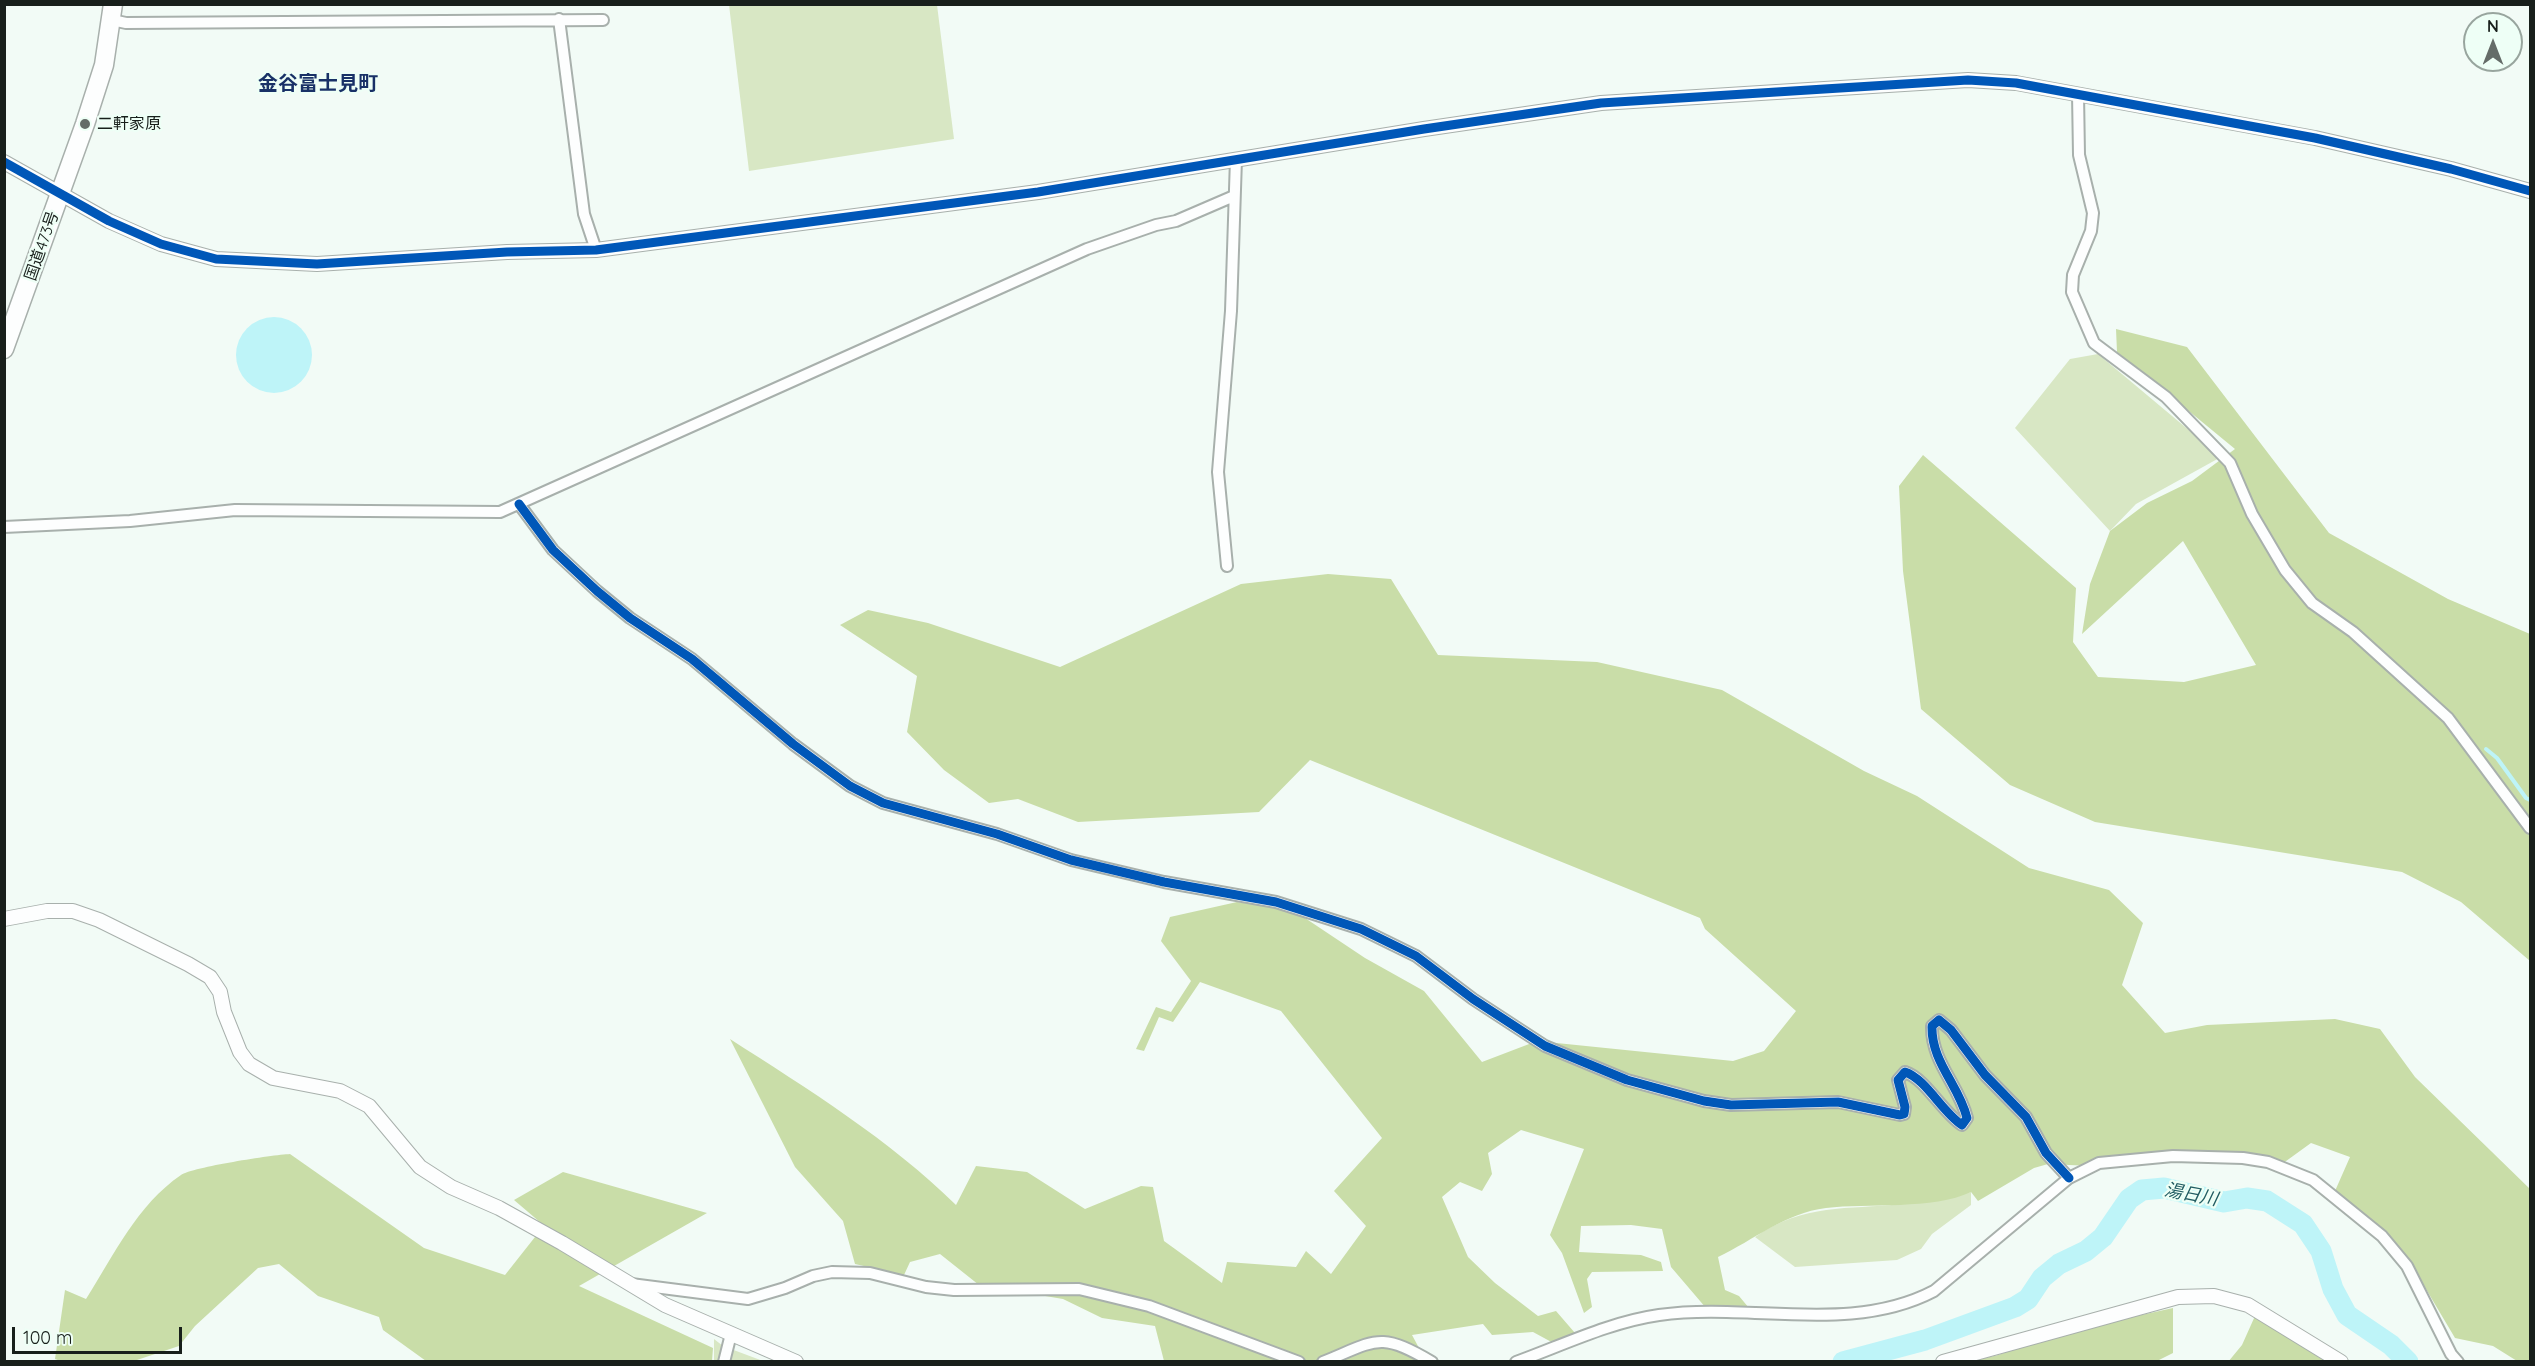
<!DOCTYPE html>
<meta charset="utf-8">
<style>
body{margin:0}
#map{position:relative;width:2535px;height:1366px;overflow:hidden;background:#f2fbf6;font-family:Quicksand,sans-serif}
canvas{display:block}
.frame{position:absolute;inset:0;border:6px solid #181f1b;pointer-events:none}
.north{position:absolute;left:2463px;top:12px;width:60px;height:60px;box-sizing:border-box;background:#eefff6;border:2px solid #98a59e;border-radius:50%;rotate:0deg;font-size:16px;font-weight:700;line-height:24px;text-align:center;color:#181f1b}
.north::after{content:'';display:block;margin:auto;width:21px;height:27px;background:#646c68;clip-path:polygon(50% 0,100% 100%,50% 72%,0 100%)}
.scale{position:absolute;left:12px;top:1327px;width:170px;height:27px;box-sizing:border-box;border:3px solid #181f1b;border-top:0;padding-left:8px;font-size:18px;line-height:21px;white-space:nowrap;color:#181f1b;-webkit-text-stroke:4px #eefff6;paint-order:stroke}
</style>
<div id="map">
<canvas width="2535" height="1366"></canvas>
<div class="frame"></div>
<div class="north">N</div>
<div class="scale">100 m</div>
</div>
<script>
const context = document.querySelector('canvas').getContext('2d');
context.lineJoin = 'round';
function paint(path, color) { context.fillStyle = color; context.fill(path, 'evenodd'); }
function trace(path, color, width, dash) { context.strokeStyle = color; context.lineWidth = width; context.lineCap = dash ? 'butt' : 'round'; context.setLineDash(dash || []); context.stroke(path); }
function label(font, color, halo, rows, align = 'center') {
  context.font = font + ' Quicksand,"Noto Sans JP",sans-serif'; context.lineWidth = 4.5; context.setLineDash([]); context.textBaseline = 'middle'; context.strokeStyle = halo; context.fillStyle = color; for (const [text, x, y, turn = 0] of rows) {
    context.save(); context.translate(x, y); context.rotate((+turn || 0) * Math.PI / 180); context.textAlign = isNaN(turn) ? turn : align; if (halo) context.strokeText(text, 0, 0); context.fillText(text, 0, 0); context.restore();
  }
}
const green = new Path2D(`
 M729,5H937L954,139L749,171Z
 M2098,354L2221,457L2136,504L2110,531L2015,428L2070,359Z
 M1971,1192V1205L1932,1234L1921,1249L1897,1260L1795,1267L1755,1237C1805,1203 1846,1210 1902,1204C1925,1201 1948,1196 1971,1192Z
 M714,1339L723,1346L763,1361L714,1362Z`);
const forest = new Path2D(`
 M2116,329L2187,347L2329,533L2448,599L2530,634V961L2461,902L2402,872L2095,822L2010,785L1921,709L1903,571L1899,486L1923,455L2076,588L2073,642L2098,677L2184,682L2256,665L2183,541L2082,634L2090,584L2110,531L2147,503L2192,481L2235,449L2117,352Z
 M1328,574L1391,579L1438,655L1597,662L1722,690L1864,771L1917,796L2029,868L2109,890L2143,923L2122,985L2165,1033L2207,1025L2335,1019L2380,1029L2415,1077L2530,1189V1361H2517L2493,1346L2455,1338L2423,1284L2379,1227L2335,1191L2350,1157L2311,1143L2282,1164L2185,1152L2091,1166L2048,1164L2034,1168L1978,1201L1971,1192C1933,1210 1868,1203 1826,1208C1785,1213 1754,1240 1718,1257L1725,1290L1739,1296L1749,1308H1706L1671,1267L1662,1229L1631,1225L1581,1226L1579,1252L1641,1255L1661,1262L1663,1271L1592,1272L1587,1279L1592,1307L1584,1313L1562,1253L1550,1235L1584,1149L1521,1130L1488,1153L1492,1174L1482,1191L1460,1182L1442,1197L1468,1257L1495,1283L1538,1316L1556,1311L1575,1333L1557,1345L1533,1332L1492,1335L1483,1324L1412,1335L1426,1361H1164L1155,1326L1102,1318L1063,1299L979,1285L940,1254L910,1262L904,1275L855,1264L843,1221L795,1167L730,1039C808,1089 890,1140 956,1205L976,1166L1027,1172L1085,1209L1141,1186L1153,1187L1164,1241L1222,1283L1227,1262L1296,1267L1306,1251L1331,1274L1366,1226L1334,1191L1382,1138L1281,1011L1200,982L1173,1022L1159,1017L1144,1051L1136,1049L1156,1007L1171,1012L1191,981L1161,941L1170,917L1237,902L1293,910L1365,958L1424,991L1482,1062L1537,1041L1733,1061L1764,1051L1796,1011L1705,929L1700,918L1310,760L1259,812L1078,822L1018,799L989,803L944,770L907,732L917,676L840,625L868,610L928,623L1060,667L1241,584Z
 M290,1154L424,1248L505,1275L535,1237L541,1223L514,1200L563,1172L707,1213L579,1286L713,1348L712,1361H426L383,1330L379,1317L318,1296L279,1264L258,1268L195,1326L179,1346L134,1361L63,1362L55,1359L65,1290L86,1299C114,1255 137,1205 181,1175C193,1167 272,1155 290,1154Z
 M2173,1308V1353L2157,1361L1968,1362L1998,1355L2060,1333Z
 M2255,1316L2323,1360L2322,1362H2228L2242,1345Z`);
const water = new Path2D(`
 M236 355a38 38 0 1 1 76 0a38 38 0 1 1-76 0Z`);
const stream = new Path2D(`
 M2486,749L2497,758L2526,798L2530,800`);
const river = new Path2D(`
 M1843,1362L1925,1340L2015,1307L2028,1299L2042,1278L2059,1264L2086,1251L2103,1237L2129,1199L2142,1190L2164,1188L2224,1202L2247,1198L2267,1201L2303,1224L2321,1251L2333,1289L2347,1315L2391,1345L2408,1362`);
const street = new Path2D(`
 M559,19L584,214L596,250
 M112,20L126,23L603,20
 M2078,94L2079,155L2093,213L2091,231L2073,275L2072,292L2094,343L2166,397L2230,463L2252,514L2285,570L2312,603L2353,632L2448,718L2530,828
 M519,504L553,550L597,591L630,618L692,659L793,744L850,786L883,803L997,834L1071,860L1164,882L1276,902L1361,929L1416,956L1473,999L1545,1046L1627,1080L1704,1101L1731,1105L1838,1102L1900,1115L1904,1114L1905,1107L1898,1080L1905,1072C1926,1079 1942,1112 1962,1125L1967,1118C1959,1085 1931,1062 1932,1026L1939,1020L1951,1030L1985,1075L2026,1117L2046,1153L2069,1178
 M4,527L130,521L235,510L500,512L1087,249L1156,225L1176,221L1234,196
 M1227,566L1218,472L1231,311L1236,159
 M631,1284L748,1299L785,1288L813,1276L832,1272L870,1273L926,1287L954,1290L1079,1289L1149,1306L1299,1362
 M724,1362L731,1334
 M1323,1362C1377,1340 1379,1331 1432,1362
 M1516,1362C1563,1345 1610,1322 1659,1315C1750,1302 1850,1335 1934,1291L2069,1178L2099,1163L2173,1156L2243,1158L2268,1162L2313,1180L2382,1236L2407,1266L2451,1354L2458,1362`);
const secondary = new Path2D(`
 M4,162L109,221L161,244L216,259L317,264L507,252L596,250L1038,192L1424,129L1601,103L1968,80L2016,83L2315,138L2451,169L2530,191
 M4,919L47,911H73L99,920L188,964L210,977L220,992L224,1012L240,1052L249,1064L273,1078L340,1091L369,1106L420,1167L451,1187L499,1208L562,1243L665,1305L796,1362
 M1943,1362L2178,1297L2214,1296L2248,1305L2341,1362`);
const highway = new Path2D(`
 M4,349L85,124L104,65L113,4`);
const cycleway = new Path2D(`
 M4,162L109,221L161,244L216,259L317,264L507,252L596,250L1038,192L1424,129L1601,103L1968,80L2016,83L2315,138L2451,169L2530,191
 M519,504L553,550L597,591L630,618L692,659L793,744L850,786L883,803L997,834L1071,860L1164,882L1276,902L1361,929L1416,956L1473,999L1545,1046L1627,1080L1704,1101L1731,1105L1838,1102L1900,1115L1904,1114L1905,1107L1898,1080L1905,1072C1926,1079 1942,1112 1962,1125L1967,1118C1959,1085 1931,1062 1932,1026L1939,1020L1951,1030L1985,1075L2026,1117L2046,1153L2069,1178`);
const markers = [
 [85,124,6,"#646c68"]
];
const poiNames = [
 ["二軒家原",97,124]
];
const streetNames = [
 ["国道473号",42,246,-71]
];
const waterNames = [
 ["湯日川",2191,1195,11]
];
const quarterNames = [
 ["金谷富士見町",318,84]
];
paint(green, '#d8e7c4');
paint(forest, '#c9dda8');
paint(water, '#bef4f8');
trace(stream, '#bef4f8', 4);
trace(river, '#bef4f8', 21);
trace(street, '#a8b0ac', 14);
trace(secondary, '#a8b0ac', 16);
trace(highway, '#a8b0ac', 21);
trace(street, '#fdfefe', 10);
trace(secondary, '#fdfefe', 14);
trace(highway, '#fdfefe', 18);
trace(cycleway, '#0057b8', 9);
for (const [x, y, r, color] of markers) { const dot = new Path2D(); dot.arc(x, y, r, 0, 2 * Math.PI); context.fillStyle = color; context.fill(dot); trace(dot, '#eefff6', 2); }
label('16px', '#181f1b', '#eefff6', poiNames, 'left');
label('16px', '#181f1b', '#eefff6', streetNames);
label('italic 18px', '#215c62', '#eefff6', waterNames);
label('bold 20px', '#193167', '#eefff6', quarterNames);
</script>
